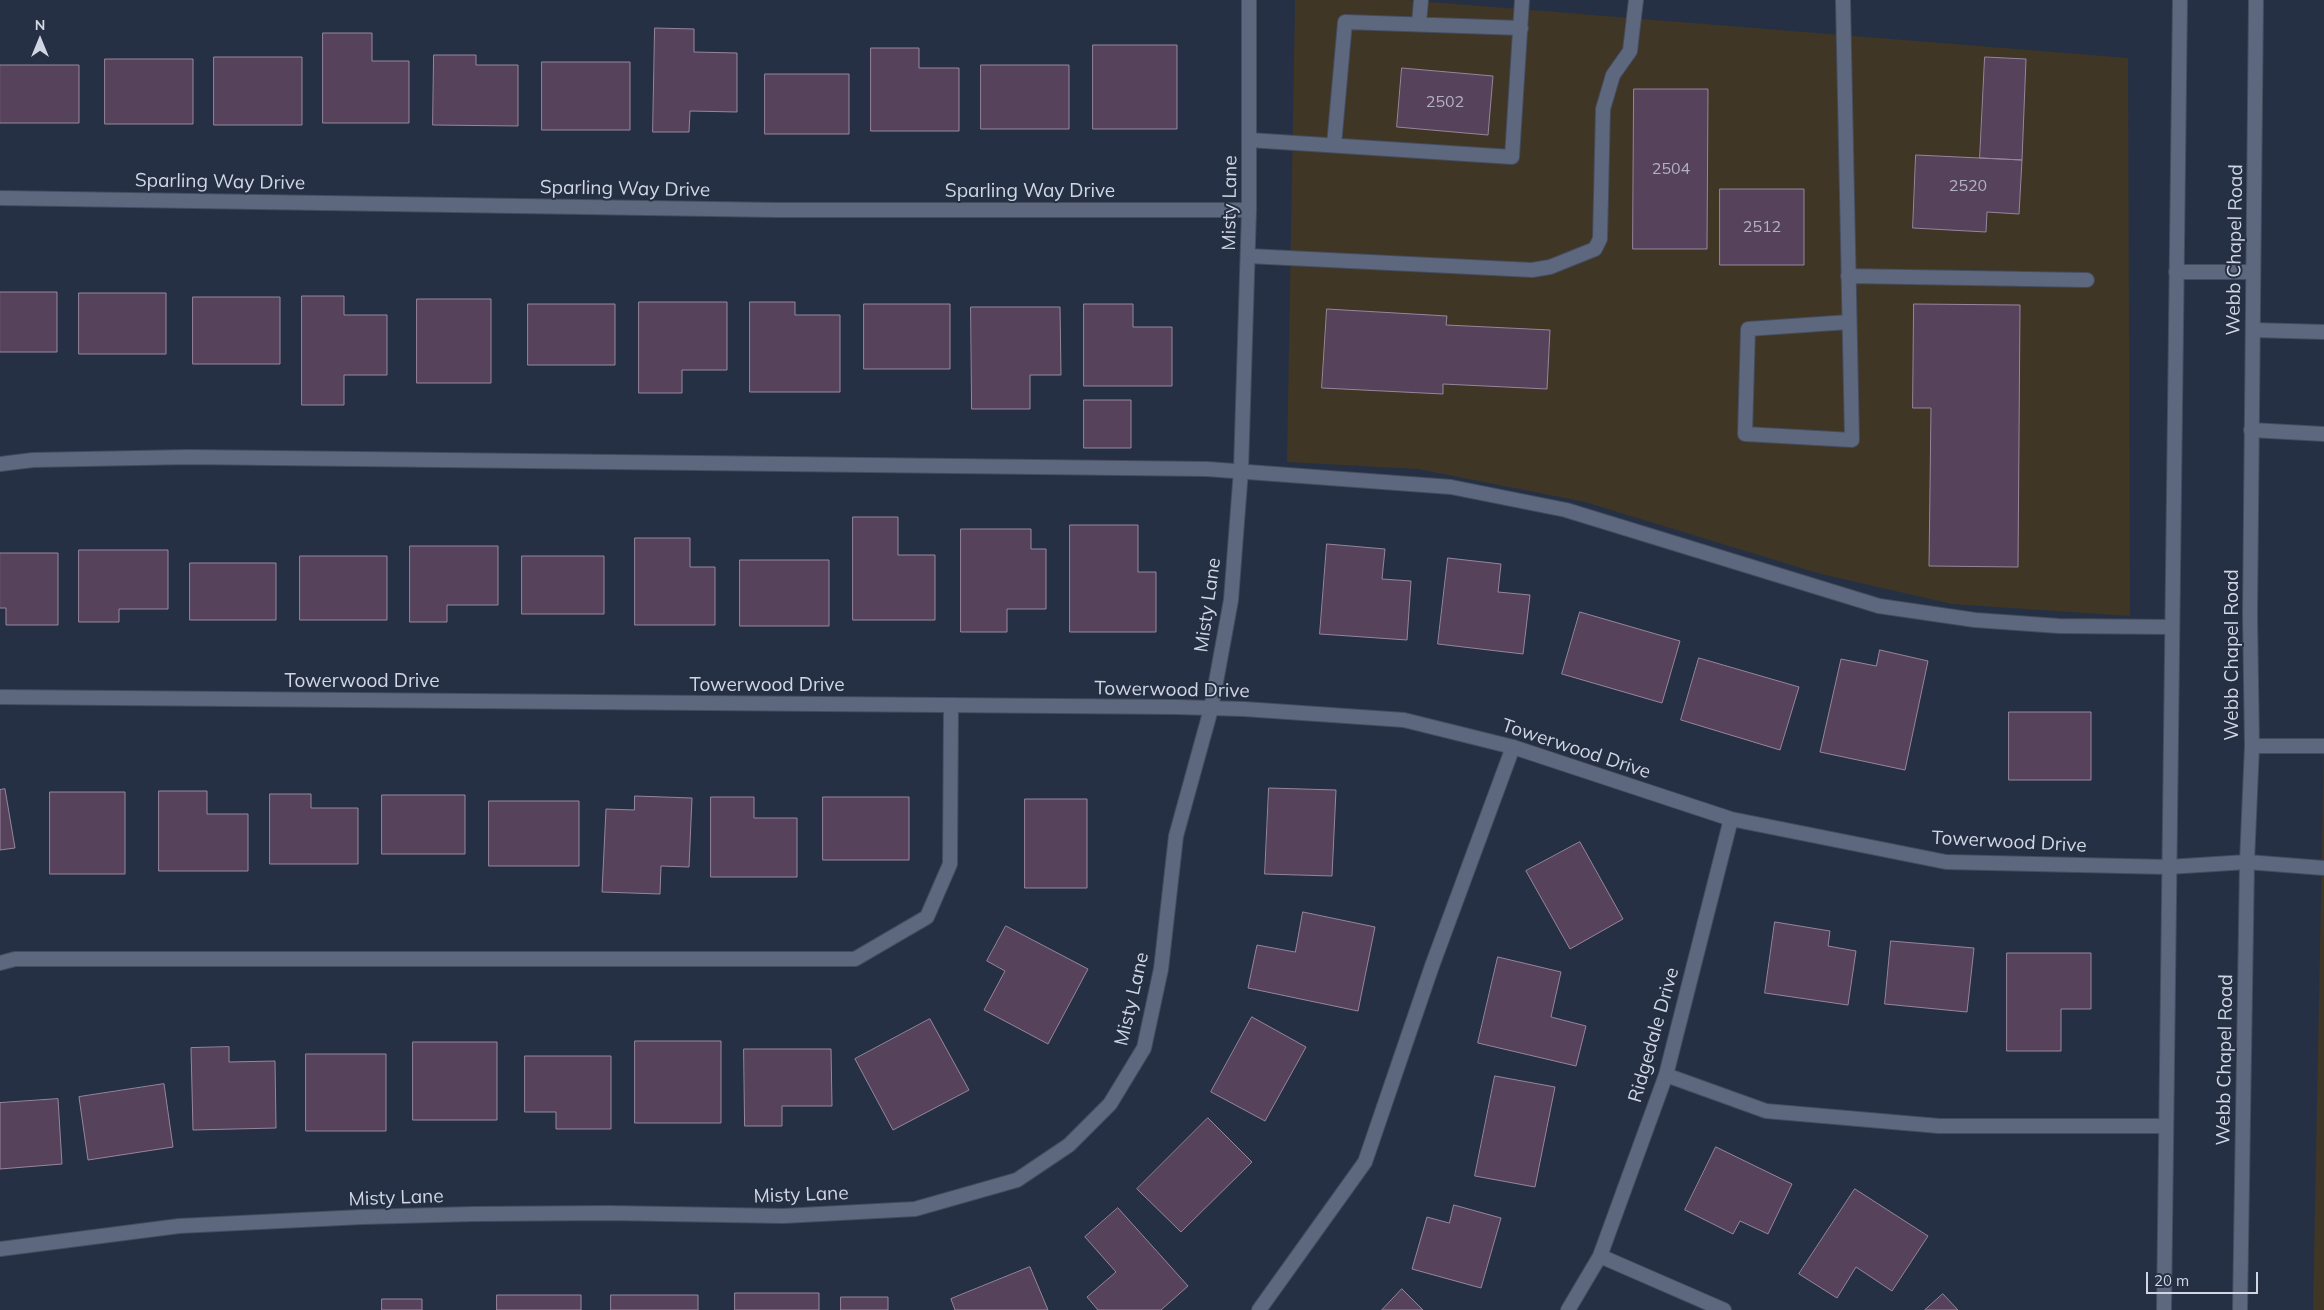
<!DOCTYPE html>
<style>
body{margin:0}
#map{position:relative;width:2324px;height:1310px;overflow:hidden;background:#263044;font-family:Mulish,sans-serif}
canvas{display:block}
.north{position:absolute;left:15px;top:15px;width:50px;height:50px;-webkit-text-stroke:4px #263044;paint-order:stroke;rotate:0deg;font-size:14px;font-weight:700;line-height:20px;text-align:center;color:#d0d6e4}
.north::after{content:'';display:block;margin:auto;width:18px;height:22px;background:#d0d6e4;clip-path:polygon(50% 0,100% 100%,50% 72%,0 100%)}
.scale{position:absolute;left:2146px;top:1272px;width:112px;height:22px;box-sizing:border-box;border:2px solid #d0d6e4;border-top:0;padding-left:6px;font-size:15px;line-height:18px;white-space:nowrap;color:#d0d6e4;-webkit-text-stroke:4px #263044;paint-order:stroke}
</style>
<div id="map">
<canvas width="2324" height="1310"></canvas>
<div class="north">N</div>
<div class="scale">20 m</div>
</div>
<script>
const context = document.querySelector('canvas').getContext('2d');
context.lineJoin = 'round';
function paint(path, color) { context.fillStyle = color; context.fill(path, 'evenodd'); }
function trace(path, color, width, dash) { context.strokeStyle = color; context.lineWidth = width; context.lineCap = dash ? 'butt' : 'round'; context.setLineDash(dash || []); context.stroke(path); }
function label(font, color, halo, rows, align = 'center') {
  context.font = font + ' Mulish,sans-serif'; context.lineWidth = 4; context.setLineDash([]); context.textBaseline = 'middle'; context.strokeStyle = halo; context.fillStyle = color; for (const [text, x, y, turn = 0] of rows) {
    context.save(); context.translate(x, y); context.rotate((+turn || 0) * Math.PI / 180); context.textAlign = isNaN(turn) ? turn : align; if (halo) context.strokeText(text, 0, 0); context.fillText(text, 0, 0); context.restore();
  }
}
const commercial = new Path2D(`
 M1295,0H1406L2128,58L2130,616L1952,604L1821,574L1585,502L1418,469L1287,462Z
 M2324,740V1310H2313Z`);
const building = new Path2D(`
 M655,28L694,29V52L737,53V112L690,111L689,132H653Z
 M323,33H372V61H409V123H323Z
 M1093,45H1177V129H1093Z
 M871,48H919V68H959V131H871Z
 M434,55H476V65H518V126L433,125Z
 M214,57H302V125H214Z
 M1985,57L2026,59L2022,160L1980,158Z
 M105,59H193V124H105Z
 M542,62H630V130H542Z
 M0,65H79V123H0Z
 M981,65H1069V129H981Z
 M1402,68L1493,76L1488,135L1397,127Z
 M765,74H849V134H765Z
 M1634,89H1708L1707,249H1633Z
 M1916,155L2022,160L2019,214L1987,212L1986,232L1913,228Z
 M1720,189H1804V265H1720Z
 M0,292H57V352H0Z
 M79,293H166V354H79Z
 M302,296H344V315H387V375H344V405H302Z
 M193,297H280V364H193Z
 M417,299H491V383H417Z
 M639,302H727V370H682V393H639Z
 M750,302H795V315H840V392H750Z
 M528,304H615V365H528Z
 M864,304H950V369H864Z
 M1084,304H1133V327H1172V386H1084Z
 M1914,304L2020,305L2018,567L1929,566L1931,408H1913Z
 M971,307H1060L1061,375H1030V409H972Z
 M1327,309L1447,316L1446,325L1550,330L1547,389L1443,384V394L1322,388Z
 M1084,400H1131V448H1084Z
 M853,517H898V555H935V620H853Z
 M1070,525H1138V572H1156V632H1070Z
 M961,529H1031V549H1046V609H1007V632H961Z
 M635,538H690V567H715V625H635Z
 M1327,544L1385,549L1382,579L1411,581L1407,640L1320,634Z
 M410,546H498V605H447V622H410Z
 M79,550H168V609H119V622H79Z
 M0,553H58V625H6V608H0Z
 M300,556H387V620H300Z
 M522,556H604V614H522Z
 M1448,558L1501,564L1498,592L1530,595L1523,654L1438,644Z
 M740,560H829V626H740Z
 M190,563H276V620H190Z
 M1580,612L1680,641L1662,703L1562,674Z
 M1880,650L1928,661L1905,770L1820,752L1841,659L1876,666Z
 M1699,658L1799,687L1780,750L1681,720Z
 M2009,712H2091V780H2009Z
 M1269,788L1336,790L1332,876L1265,874Z
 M5,789L15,848L0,850V790Z
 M159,791H207V814H248V871H159Z
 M50,792H125V874H50Z
 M270,794H311V808H358V864H270Z
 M382,795H465V854H382Z
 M635,796L692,798L689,867L661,866L660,894L602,892L606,809L634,810Z
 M711,797H754V818H797V877H711Z
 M823,797H909V860H823Z
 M1025,799H1087V888H1025Z
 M489,801H579V866H489Z
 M1580,842L1623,919L1570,949L1526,871Z
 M1303,912L1375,927L1358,1011L1248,988L1257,945L1295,952Z
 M1775,922L1830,931L1828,946L1856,951L1848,1005L1765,993Z
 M1006,926L1088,969L1048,1044L984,1010L1005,971L987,961Z
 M1891,941L1974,948L1967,1012L1885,1004Z
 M2007,953H2091V1009H2061V1051H2007Z
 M1498,957L1561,972L1551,1017L1586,1026L1576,1066L1478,1043Z
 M1252,1017L1306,1047L1265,1121L1211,1092Z
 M930,1019L969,1090L893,1130L855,1059Z
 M635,1041H721V1123H635Z
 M413,1042H497V1120H413Z
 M229,1047V1062L275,1061L276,1128L193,1130L191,1048Z
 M744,1049H831L832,1106H782V1126H745Z
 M306,1054H386V1131H306Z
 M525,1056H611V1129H556V1112H525Z
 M1495,1076L1555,1087L1535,1187L1475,1176Z
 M164,1084L173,1147L88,1160L79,1097Z
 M58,1099L62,1164L0,1169V1103Z
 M1208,1118L1252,1162L1181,1232L1137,1189Z
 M1716,1147L1792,1184L1768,1234L1740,1221L1733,1234L1685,1210Z
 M1855,1189L1928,1236L1892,1291L1856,1267L1837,1298L1799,1274Z
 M1454,1205L1501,1218L1481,1288L1412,1269L1427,1217L1449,1223Z
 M1118,1208L1188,1286L1161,1310H1098L1087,1297L1116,1272L1085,1237Z
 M1030,1267L1048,1310H955L951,1299Z
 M1402,1289L1423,1310H1382Z
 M735,1293H819V1310H735Z
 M1943,1294L1958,1310H1925Z
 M497,1295H581V1310H497Z
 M611,1295H698V1310H611Z
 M841,1297H888V1310H841Z
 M382,1299H422V1310H382Z`);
const service = new Path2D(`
 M1843,0L1852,440L1745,434L1748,329L1849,322
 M1419,24L1421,0
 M1249,140L1512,157L1522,0
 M1334,145L1345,22L1521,28
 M1248,256L1532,270L1550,267L1595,249L1600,239L1603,109L1613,75L1630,51L1636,0
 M1848,276L2087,280
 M2253,330L2324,332
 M2251,430L2324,434
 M0,464L33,460L189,457L1207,469L1451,487L1566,510L1879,606L1975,620L2059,626L2172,627
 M2252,746H2324
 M0,963L15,959H855L927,917L950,864L951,705
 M1666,1075L1766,1111L1939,1126H2166
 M1259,1310L1365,1162L1432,966L1513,747`);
const minor = new Path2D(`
 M0,198L777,210H1249
 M0,697L1176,707L1244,709L1404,720L1513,747L1731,819L1946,862L2168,867L2247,862L2324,868
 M0,1249L179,1226L362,1217L473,1214L609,1213L783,1216L915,1209L1017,1180L1069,1145L1110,1104L1144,1048L1161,969L1176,836L1211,709L1231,600L1241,470L1249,210V0
 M1600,1256L1724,1310
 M1568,1310L1600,1256L1666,1075L1731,819`);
const secondary = new Path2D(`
 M2176,272H2253
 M2164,1310L2180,0
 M2240,1310L2247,862L2252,746L2250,615L2256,0`);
const numberNames = [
 ["2502",1445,102],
 ["2504",1671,169],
 ["2520",1968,186],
 ["2512",1762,227]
];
const streetNames = [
 ["Sparling Way Drive",220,182,1],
 ["Sparling Way Drive",625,189,1],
 ["Sparling Way Drive",1030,191],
 ["Misty Lane",1230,203,-89],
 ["Webb Chapel Road",2235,250,-89],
 ["Misty Lane",1208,605,-82],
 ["Webb Chapel Road",2232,655,-90],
 ["Towerwood Drive",362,681],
 ["Towerwood Drive",767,685],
 ["Towerwood Drive",1172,690,1],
 ["Towerwood Drive",1576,749,18],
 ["Towerwood Drive",2009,842,3],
 ["Misty Lane",1132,999,-77],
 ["Ridgedale Drive",1654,1035,-74],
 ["Webb Chapel Road",2225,1060,-89],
 ["Misty Lane",801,1195,-2],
 ["Misty Lane",396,1198,-2]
];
paint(commercial, '#3f3626');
paint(building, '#57425c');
trace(building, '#97859c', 1);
trace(service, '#454c5e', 16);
trace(minor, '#454c5e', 16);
trace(secondary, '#454c5e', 16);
trace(service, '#5d687f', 14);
trace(minor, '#5d687f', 14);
trace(secondary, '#5d687f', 14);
label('16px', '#b2b1c2', null, numberNames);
label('19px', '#d0d6e4', '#263044', streetNames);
</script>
